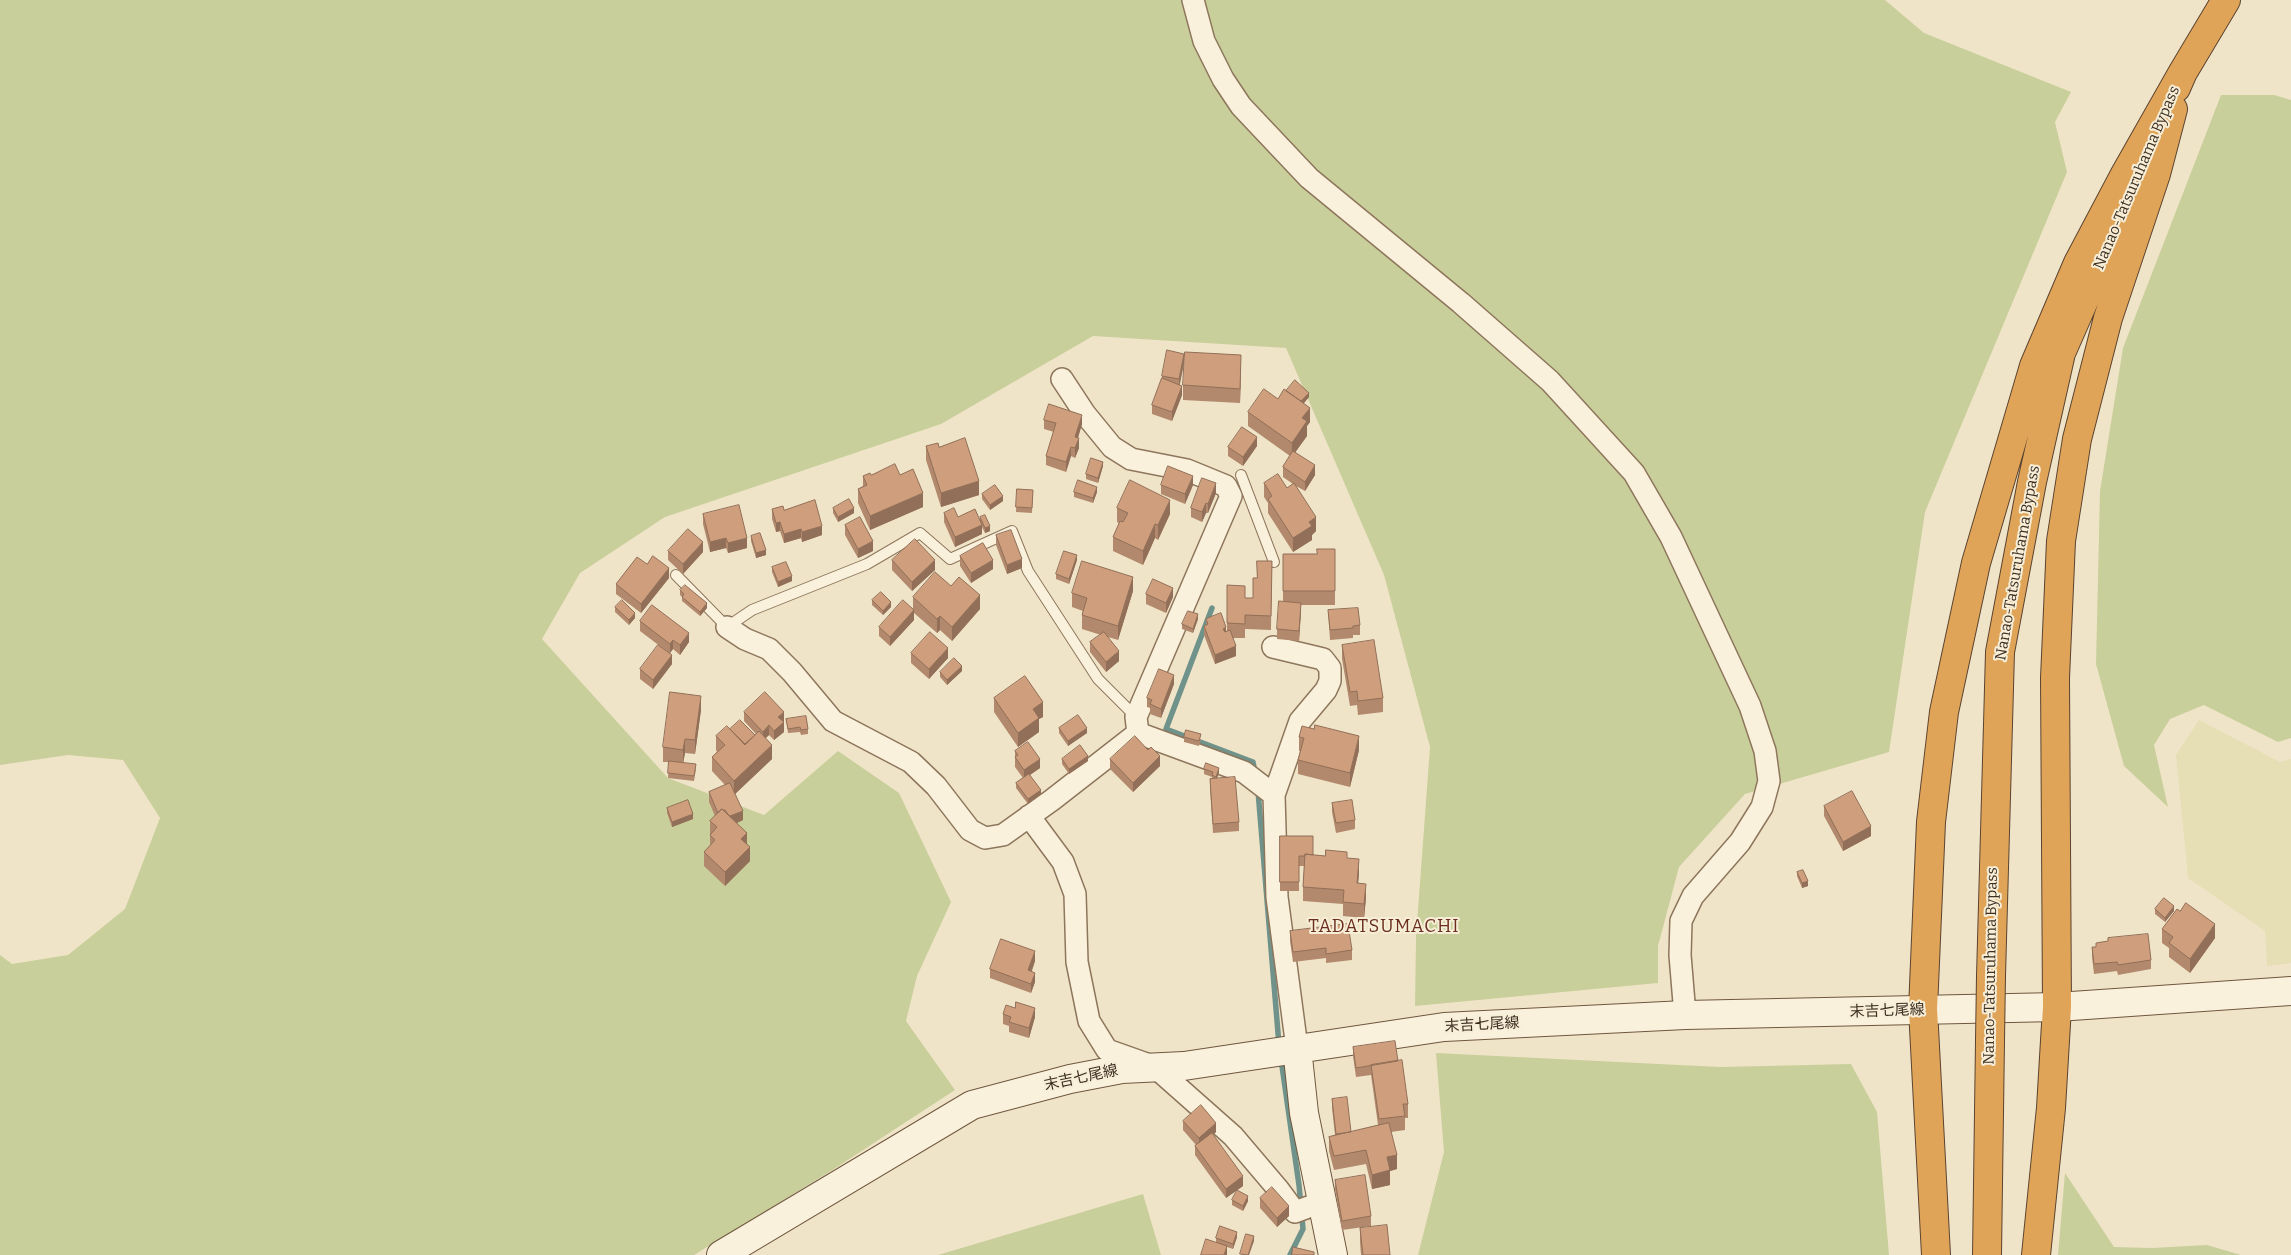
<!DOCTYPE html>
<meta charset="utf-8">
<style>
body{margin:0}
canvas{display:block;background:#f0e4c8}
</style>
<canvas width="2291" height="1255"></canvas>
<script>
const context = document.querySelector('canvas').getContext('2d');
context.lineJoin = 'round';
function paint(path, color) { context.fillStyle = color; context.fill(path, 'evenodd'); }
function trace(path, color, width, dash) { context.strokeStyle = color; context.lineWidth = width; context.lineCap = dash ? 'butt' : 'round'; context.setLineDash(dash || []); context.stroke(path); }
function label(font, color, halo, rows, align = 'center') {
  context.font = font + ' Bitter,"Noto Sans JP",serif'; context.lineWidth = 4; context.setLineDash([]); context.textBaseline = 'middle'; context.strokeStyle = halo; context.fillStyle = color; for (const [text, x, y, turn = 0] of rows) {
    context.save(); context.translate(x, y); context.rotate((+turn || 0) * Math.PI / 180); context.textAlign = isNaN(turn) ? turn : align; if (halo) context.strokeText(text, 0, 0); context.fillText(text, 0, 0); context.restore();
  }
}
const farmland = new Path2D(`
 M2199,720L2280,762L2291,759V963L2267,966L2265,931L2188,878L2176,755Z`);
const green = new Path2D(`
 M0,0H1885L1924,33L2071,92L2055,122L2067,172L1925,512L1889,752L1745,794L1679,867L1658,946V983L1415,1006L1416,937L1430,747L1384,575L1286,348L1093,336L941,424L665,517L580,573L542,639L668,778L764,815L838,751L899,793L951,902L917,976L906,1021L955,1090L834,1169L694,1255H0V955L12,964L68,955L125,909L160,818L123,760L68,755L0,765Z
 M2221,95H2274L2291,100V738L2278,742L2204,705L2170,719L2154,745L2168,807L2124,766L2096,664L2100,491L2123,348Z
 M1436,1053L1720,1067L1851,1064L1877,1112L1889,1255H1418L1444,1152Z
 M2065,1173L2114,1247L2152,1248L2207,1245L2241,1255H2058Z
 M1143,1194L1161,1255H938Z`);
const stream = new Path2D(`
 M1212,608L1166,729L1253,762L1255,772
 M1258,791L1279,1045
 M1281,1059L1299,1185L1303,1229L1290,1255`);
const lane = new Path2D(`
 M1241,475L1274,562
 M676,575L727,627L752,610L867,564L920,533L950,559L1012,531L1028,571L1098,679L1136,717`);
const street = new Path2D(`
 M1193,0L1204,41L1223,79L1241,106L1309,178L1461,303L1550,381L1634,473L1671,537L1750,706L1765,751L1769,781L1762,807L1740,842L1693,896L1681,921L1680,955L1685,1015
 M1062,379L1085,414L1112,447L1131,459L1187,470L1226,486L1231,496L1136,717L1138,733
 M727,627L745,639L769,649L792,672L833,721L911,762L936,786L970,830L985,838L1003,835L1052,800L1138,733L1244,772L1274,795
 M1273,647L1323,659L1330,668V681L1326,690L1300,721L1274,795L1277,897L1297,1048
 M1029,816L1063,862L1075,894L1077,962L1089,1021L1107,1050L1155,1067L1233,1136L1278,1189L1295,1212L1322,1202`);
const secondary = new Path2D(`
 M1297,1048L1304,1113L1333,1255
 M721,1255L972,1105L1070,1079L1122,1069L1184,1066L1444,1027L1685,1015L2057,1007L2291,991`);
const highway = new Path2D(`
 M2176,88L2183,72L2226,0
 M1991,976L2000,652L2032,482L2061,353L2123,212
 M1936,1255L1923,1009L1931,822L1944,712L1976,563L2034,366L2078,263L2124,176L2183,72
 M1987,1255L1990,1041
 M2036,1255L2051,1108L2057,1007L2055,678L2061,541L2077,439L2108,318L2156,174L2173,109`);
const highwayBridge = new Path2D(`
 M1990,1041L1991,976`);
const wall = new Path2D(`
 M1184,363L1179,385L1182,395L1172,421L1152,414V405L1162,378V376Z
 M1241,369L1240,403L1183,400V385Z
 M1286,391L1309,397L1304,403L1310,422L1307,426V436L1295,452L1315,475L1305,491L1296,486L1316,531L1312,535V540L1293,552L1268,513V503L1264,497V483L1287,488L1293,484L1283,477V467L1290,456L1248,426V412L1278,399Z
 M1044,420L1082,424L1078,438L1079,448L1075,458L1071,456L1066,472L1046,465V456L1054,432L1044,429Z
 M926,446L939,447L979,495L941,507L926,460Z
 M1257,446L1243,466L1228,456V447Z
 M1103,466L1098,483L1086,479V474Z
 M871,475L923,507L870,530L858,503V489L863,486V476Z
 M1161,485H1193L1185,504L1161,494Z
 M1017,489L1033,490L1032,513L1016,512Z
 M1074,492H1097L1093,503L1074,497Z
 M1216,493L1208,513H1206L1202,522L1191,517V508Z
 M982,494L1003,501L990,510L982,499Z
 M833,508L854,513L838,522L833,513Z
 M1117,508L1170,514L1158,540L1155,538L1143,565L1113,551V537L1119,523L1117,522Z
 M772,509L784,510L822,535L802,542L801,538L784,543L780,531L776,532L772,519Z
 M944,513L958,517L980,519V517L990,531L985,533L982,527V534L955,547L944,522Z
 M703,514L747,548L728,553L726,548L710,552L703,524Z
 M845,525L873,551L858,558L845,535Z
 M996,535L1022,568L1007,574L996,545Z
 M751,536L766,555L756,558L751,541Z
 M1335,549V605H1301L1299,641L1277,639V629L1283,602V554H1317Z
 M668,551L703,552L683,574L668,560Z
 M960,556L993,569L971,583L960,566Z
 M892,560L935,570L912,591L892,570Z
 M1077,560L1069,584L1056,579V574Z
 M1272,561L1271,630L1245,629V638H1233L1236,656L1215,664L1204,635V626L1206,625V619L1227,631V585L1245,598H1253L1257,578Z
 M647,564L669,578L641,613L616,594V584Z
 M772,567L792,581L778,587L772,572Z
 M951,586L980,609L952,641L940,630L937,633L914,613V620L890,646L879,636V627L913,609V597Z
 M680,590L707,608L700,616L682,601V597L680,595Z
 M1133,591L1118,640L1108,637L1119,661L1106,672L1090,652V642L1101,635L1082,629V615L1083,611L1072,607V593Z
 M1146,594L1173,597L1166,613L1146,604Z
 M872,600L891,607L883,615L872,605Z
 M615,607L635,618L629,625L615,612Z
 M1328,610L1360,625V635H1353V638L1330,640Z
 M1198,619L1193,633L1182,629V624Z
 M640,621L689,642L680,655L673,649L670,653L672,664L653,689L640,679V669L669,653L640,631Z
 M1342,645L1383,698V712L1358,715L1357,705L1350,706L1342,659Z
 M911,653L948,658L929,679L911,663Z
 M962,671L947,685L940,677V672Z
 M1174,684L1161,718L1150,714V708L1147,707V698Z
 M994,698L1043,717L1039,719V732L1018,747L994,712Z
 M701,710L695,754L685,753L683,763L696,769L694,781L668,778L669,762H663V747Z
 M744,712L784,721V732L774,740L769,735L765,738L772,759L735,794L743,820L737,823L747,844L750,861L725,886L704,866V852L710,846V821L715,816L709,802V792L725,785L712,771V757L717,752L716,750V736L730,730L755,735L756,734L744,721Z
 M786,719L808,729V734L801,735L800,732L788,733Z
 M1059,728L1087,733L1068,746L1059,733Z
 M1184,737L1201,739L1199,746L1184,742Z
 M1299,737L1359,750L1350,787L1298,774V760L1300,751H1299Z
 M1015,751L1040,768L1030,775L1041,794L1028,804L1016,788V783L1023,778L1015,767Z
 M1062,759L1088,761L1069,774L1062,764Z
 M1110,759L1160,766L1133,792L1110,769Z
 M1204,769L1219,773L1217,778L1239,822V831L1213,833L1210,788V779H1212V777L1204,774Z
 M1332,803L1355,820V829L1336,833L1332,812Z
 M1824,806L1871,836L1843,851L1824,816Z
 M667,808L693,819L672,827L667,813Z
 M1280,836L1313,855L1347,858L1359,873L1358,883L1366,898L1364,918L1343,916V904L1303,901V887L1304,866H1299V891H1280Z
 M1797,872L1808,886L1802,888L1797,876Z
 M2155,909L2174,911L2165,922L2155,914Z
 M2162,929L2215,938L2190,973L2169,957V948L2162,943Z
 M1290,931L1352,950V960L1326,963V958L1293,962L1290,941Z
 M2108,938L2151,960V969L2118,975L2117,971L2094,974L2092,957V947H2096L2108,941Z
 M1035,961L1032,971L1035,982L1031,993L990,978V969Z
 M1003,1014L1035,1017L1029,1038L1009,1032V1026L1003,1024Z
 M1353,1047L1398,1061L1408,1104V1118H1405V1130L1391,1132L1397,1169L1390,1171V1185L1372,1189L1366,1164L1334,1170L1329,1151V1137L1335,1135L1332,1108V1099L1351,1132L1378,1125L1371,1075L1356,1077L1353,1056Z
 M1183,1121L1216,1132L1213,1135L1243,1186L1226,1198L1195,1155V1146L1196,1145L1183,1130Z
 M1335,1180L1371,1216V1226L1342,1230L1335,1189Z
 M1260,1198L1289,1216L1277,1227L1260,1208Z
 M1232,1200L1248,1201L1243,1211L1232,1205Z
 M1360,1228L1390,1255H1361L1360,1242Z
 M1237,1237L1233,1249L1227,1247V1255L1216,1242V1238Z`);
const shadedWall = new Path2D(`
 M1184,354V363L1179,389V379Z
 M1241,355V369L1240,403V389Z
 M1182,386V395L1172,421V412Z
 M1309,393V397L1298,410V405Z
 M1310,408V422L1307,426V436L1292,457V443L1302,418Z
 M1082,415V424L1075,447V437Z
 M1257,437V446L1243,466V457Z
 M1079,438V448L1075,458V448Z
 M1071,447V456L1066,472V462Z
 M1103,462V466L1098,483V478Z
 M1315,465V475L1305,491V482Z
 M1193,476V485L1185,504V494Z
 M979,481V495L941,507V493Z
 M1216,483V493L1208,513V504Z
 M1097,487V492L1093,503V498Z
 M923,493V507L870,530V516Z
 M1003,496V501L990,510V505Z
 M1170,500V514L1158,540V525Z
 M1206,503V513L1202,522V512Z
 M854,508V513L838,522V517Z
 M1316,517V531L1312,535V540L1293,552V538L1309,522Z
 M780,522V531L776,532V523Z
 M1155,524V538L1143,565V551Z
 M982,525V534L955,547V537Z
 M822,526V535L802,542V532Z
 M990,526V531L985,533V528Z
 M801,529V538L784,543V534Z
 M726,538V548L710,552V542Z
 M747,538V548L728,553V543Z
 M873,541V551L858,558V549Z
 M703,542V552L683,574V564Z
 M766,550V555L756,558V553Z
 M1077,555V560L1069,584V579Z
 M1022,559V568L1007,574V565Z
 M935,560V570L912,591V582Z
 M993,560V569L971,583V573Z
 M669,568V578L641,613V604Z
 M792,576V581L778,587V582Z
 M1133,577V591L1118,640V626Z
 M1173,588V597L1166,613V603Z
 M980,595V609L952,641V627Z
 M891,602V607L883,615V611Z
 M707,603V608L700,616V612Z
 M1301,603V613L1299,641V631Z
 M914,610V620L890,646V637Z
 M635,613V618L629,625V620Z
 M1198,614V619L1193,633V629Z
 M940,616V630L937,633V619Z
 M1226,627V637L1223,629Z
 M689,633V642L680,655V645Z
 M673,640V649L670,653V644Z
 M1236,646V656L1215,664V655Z
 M948,648V658L929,679V669Z
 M1119,651V661L1106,672V662Z
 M672,655V664L653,689V680Z
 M962,666V671L947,685V680Z
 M1174,675V684L1161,718V709Z
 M701,696V710L695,754V740Z
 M1043,702V717L1039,719V732L1018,747V733L1033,709Z
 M784,712V721L778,726V717Z
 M784,722V732L774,740V731Z
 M769,725V735L763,741V732Z
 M1087,728V733L1068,746V741Z
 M1359,736V750L1350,787V773Z
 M685,739V753L683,764V750Z
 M772,745V759L734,795V781Z
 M1088,756V761L1069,774V769Z
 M1160,756V766L1133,792V783Z
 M1040,759V768L1024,779V770Z
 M1219,768V773L1216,781V777Z
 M1041,790V794L1028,804V799Z
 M743,811V820L728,827V817Z
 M693,814V819L672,827V822Z
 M1871,826V836L1843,851V842Z
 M747,833V847L741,839Z
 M750,847V861L725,886V872Z
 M1359,859V873L1357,897V883Z
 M1808,881V886L1802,888V883Z
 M1366,884V898L1364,918V904Z
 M2174,906V911L2165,922V918Z
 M2215,924V938L2190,973V959Z
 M1035,951V961L1028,980V970Z
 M1035,973V982L1031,993V984Z
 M1035,1008V1017L1029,1038V1028Z
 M1216,1123V1132L1199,1148V1138Z
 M1397,1155V1169L1390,1171V1185L1372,1189V1175L1387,1157Z
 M1243,1176V1186L1226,1198V1189Z
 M1248,1196V1201L1243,1211V1206Z
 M1289,1206V1216L1277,1227V1218Z
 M1237,1232V1237L1233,1249V1244Z
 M1254,1236V1241L1249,1255H1248Z
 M1227,1246V1255H1224Z`);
const building = new Path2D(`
 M1167,350L1184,354L1179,379L1162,376Z
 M1185,352L1241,355L1240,389L1183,385Z
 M1162,378L1182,386L1172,412L1152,405Z
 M1295,380L1309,393L1301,401L1286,391Z
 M1264,389L1278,399L1284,389L1310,408L1302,418L1307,421L1292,443L1248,412Z
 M1049,404L1082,415L1075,437L1079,438L1075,448L1071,447L1066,462L1046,456L1056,423L1044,420Z
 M1242,427L1257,437L1243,457L1228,447Z
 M965,438L979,481L941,493L926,446L938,443L939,447Z
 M1293,451L1315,465L1305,482L1283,467Z
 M1091,458L1103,462L1098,478L1086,474Z
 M895,464L900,475L913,469L923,493L870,516L858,489L867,485L863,476L870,473L871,475Z
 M1168,466L1193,476L1185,494L1161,485Z
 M1278,474L1287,488L1294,483L1316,517L1309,522L1312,526L1293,538L1268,499L1272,496L1264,483Z
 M1202,478L1216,483L1208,504L1206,503L1202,512L1191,508Z
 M1078,480L1097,487L1093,498L1074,492Z
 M1130,480L1170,500L1158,525L1155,524L1143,551L1113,537L1120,521L1123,522L1128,513L1117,508Z
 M995,485L1003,496L990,505L982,494Z
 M1017,489L1033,490L1032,508L1016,507Z
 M849,499L854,508L838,517L833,508Z
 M815,500L822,526L802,532L801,529L784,534L780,522L776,523L772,509L783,506L784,510Z
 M739,505L747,538L728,543L726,538L710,542L703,514Z
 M954,508L958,517L975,509L982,525L955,537L944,513Z
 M985,515L990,526L985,528L980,517Z
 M860,517L873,541L858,549L845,525Z
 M688,529L703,542L683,564L668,551Z
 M1011,530L1022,559L1007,565L996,535Z
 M760,533L766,550L756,553L751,536Z
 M915,539L935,560L912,582L892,560Z
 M983,543L993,560L971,573L960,556Z
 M1317,549H1335V591H1283V554H1317Z
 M1064,551L1077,555L1069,579L1056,574Z
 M653,556L669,568L641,604L616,584L637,557L647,564Z
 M1082,561L1133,577L1118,626L1082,615L1087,598L1072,593Z
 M1257,561H1272L1271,616L1245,615V624L1227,623V585L1245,586V598H1253V578H1257Z
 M786,562L792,576L778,582L772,567Z
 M935,572L951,586L959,577L980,595L952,627L940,616L937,619L913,597Z
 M1153,579L1173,588L1166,603L1146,594Z
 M685,585L707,603L700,612L682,597L684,594L680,590Z
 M881,592L891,602L883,611L872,600Z
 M622,600L635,613L629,620L615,607Z
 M903,600L914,610L890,637L879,627Z
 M1279,601L1301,603L1299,631L1277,629Z
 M652,605L689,633L680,645L673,640L670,644L640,621Z
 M1358,608L1360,625L1353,626V628L1330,630L1328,610Z
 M1188,611L1198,614L1193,629L1182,624Z
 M1221,613L1226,627L1223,629L1225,632L1230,630L1236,646L1215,655L1204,626L1208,624L1206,619Z
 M930,632L948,648L929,669L911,653Z
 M1104,632L1119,651L1106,662L1090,642Z
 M1374,640L1383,698L1358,701L1357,691L1350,692L1342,645Z
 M658,645L672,655L653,680L640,669Z
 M954,658L962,666L947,680L940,672Z
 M1159,669L1174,675L1161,709L1150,704L1152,700L1147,698Z
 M1025,676L1043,702L1033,709L1039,718L1018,733L994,698Z
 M670,692L701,696L695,740L685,739L683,750L663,747Z
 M765,692L784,712L778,717L784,722L774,731L769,725L763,732L744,712Z
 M1078,715L1087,728L1068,741L1059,728Z
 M806,716L808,729L801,730L800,727L788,729L786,719Z
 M740,720L755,735L745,744L730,729Z
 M1315,725L1359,736L1350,773L1298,760L1304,738L1299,737L1302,726L1314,729Z
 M727,726L745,745L759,731L772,745L734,781L712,757L725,745L716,736Z
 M1186,730L1201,734L1199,741L1184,737Z
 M1135,736L1148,750L1151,747L1160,756L1133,783L1110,759Z
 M1028,742L1040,759L1024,770L1015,757L1018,755L1015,751Z
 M1080,745L1088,756L1069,769L1062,759Z
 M669,761L696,764L694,776L668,773Z
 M1206,763L1219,768L1216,777L1212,775L1213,772L1204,769Z
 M1029,774L1041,790L1028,799L1016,783Z
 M1235,777L1239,822L1213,824L1210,779Z
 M730,783L743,811L730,816L727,813L725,810H723L722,809L718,813L709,792Z
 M1852,791L1871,826L1843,842L1824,806Z
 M688,800L693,814L672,822L667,808Z
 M1352,800L1355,820L1336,823L1332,803Z
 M722,809L747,833L741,839L750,847L725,872L704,852L715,840L710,835L717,827L710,821Z
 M1280,836H1313V855L1305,854V856H1299V882H1280Z
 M1326,850L1347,852V858L1359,859L1357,883L1366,884L1364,904L1343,902L1344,890L1303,887L1305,854L1325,856Z
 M1803,870L1808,881L1802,883L1797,872Z
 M2164,898L2174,906L2165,918L2155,909Z
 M2186,903L2215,924L2190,959L2169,943L2173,937L2162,929L2177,909L2180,911Z
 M1348,924L1352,950L1326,954V948L1293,952L1290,931Z
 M2148,934L2151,960L2118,965L2117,962L2094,964L2092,947H2096V943L2108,941V938Z
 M1001,939L1035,951L1028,970L1035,973L1031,984L990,969Z
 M1016,1002L1035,1008L1029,1028L1009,1022L1011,1017L1003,1014L1006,1005L1015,1008Z
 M1395,1041L1398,1061L1356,1068L1353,1047Z
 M1402,1060L1408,1104H1403L1405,1116L1379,1119L1371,1065Z
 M1347,1097L1351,1132L1336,1134L1332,1099Z
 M1201,1105L1216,1123L1199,1138L1183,1121Z
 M1389,1123L1397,1155L1387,1157L1390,1170L1372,1175L1366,1150L1334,1156L1329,1137Z
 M1212,1133L1243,1176L1226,1189L1195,1146Z
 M1365,1175L1371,1216L1342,1221L1335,1180Z
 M1272,1187L1289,1206L1277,1218L1260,1198Z
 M1237,1190L1248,1196L1243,1206L1232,1200Z
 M1387,1225L1390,1255H1363L1360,1228Z
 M1220,1226L1237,1232L1233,1244L1216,1238Z
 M1246,1234L1254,1236L1248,1255L1240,1254Z
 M1206,1239L1227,1246L1224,1255H1201Z
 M1293,1247L1314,1252V1255H1292Z`);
const streetNames = [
 ["Nanao-Tatsuruhama Bypass",2137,178,-67],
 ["Nanao-Tatsuruhama Bypass",2018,563,-80],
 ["Nanao-Tatsuruhama Bypass",1991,966,-89],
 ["末吉七尾線",1887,1011,-2],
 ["末吉七尾線",1482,1025,-3],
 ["末吉七尾線",1081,1078,-12]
];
const quarterNames = [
 ["TADATSUMACHI",1384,927]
];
paint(farmland, '#e6deb5');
paint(green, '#c9cf9b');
trace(stream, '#6f938a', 5.5);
trace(lane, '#8d765c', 12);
trace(street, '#8d765c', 24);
trace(secondary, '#6f573f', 30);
trace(highway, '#5b4430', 30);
trace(lane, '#faf1dc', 10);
trace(street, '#faf1dc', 21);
trace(secondary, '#faf1dc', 28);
trace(highway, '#e0a458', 28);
trace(highwayBridge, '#5b4430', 30, []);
trace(highwayBridge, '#e0a458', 28);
paint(wall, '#b2896c');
paint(shadedWall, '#916f58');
paint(building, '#cf9f7d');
trace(building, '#916f58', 1);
label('15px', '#3d2e20', '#f7eed8', streetNames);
context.letterSpacing = '1px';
label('18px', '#6b2e1e', '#f7eed8', quarterNames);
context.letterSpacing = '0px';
</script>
